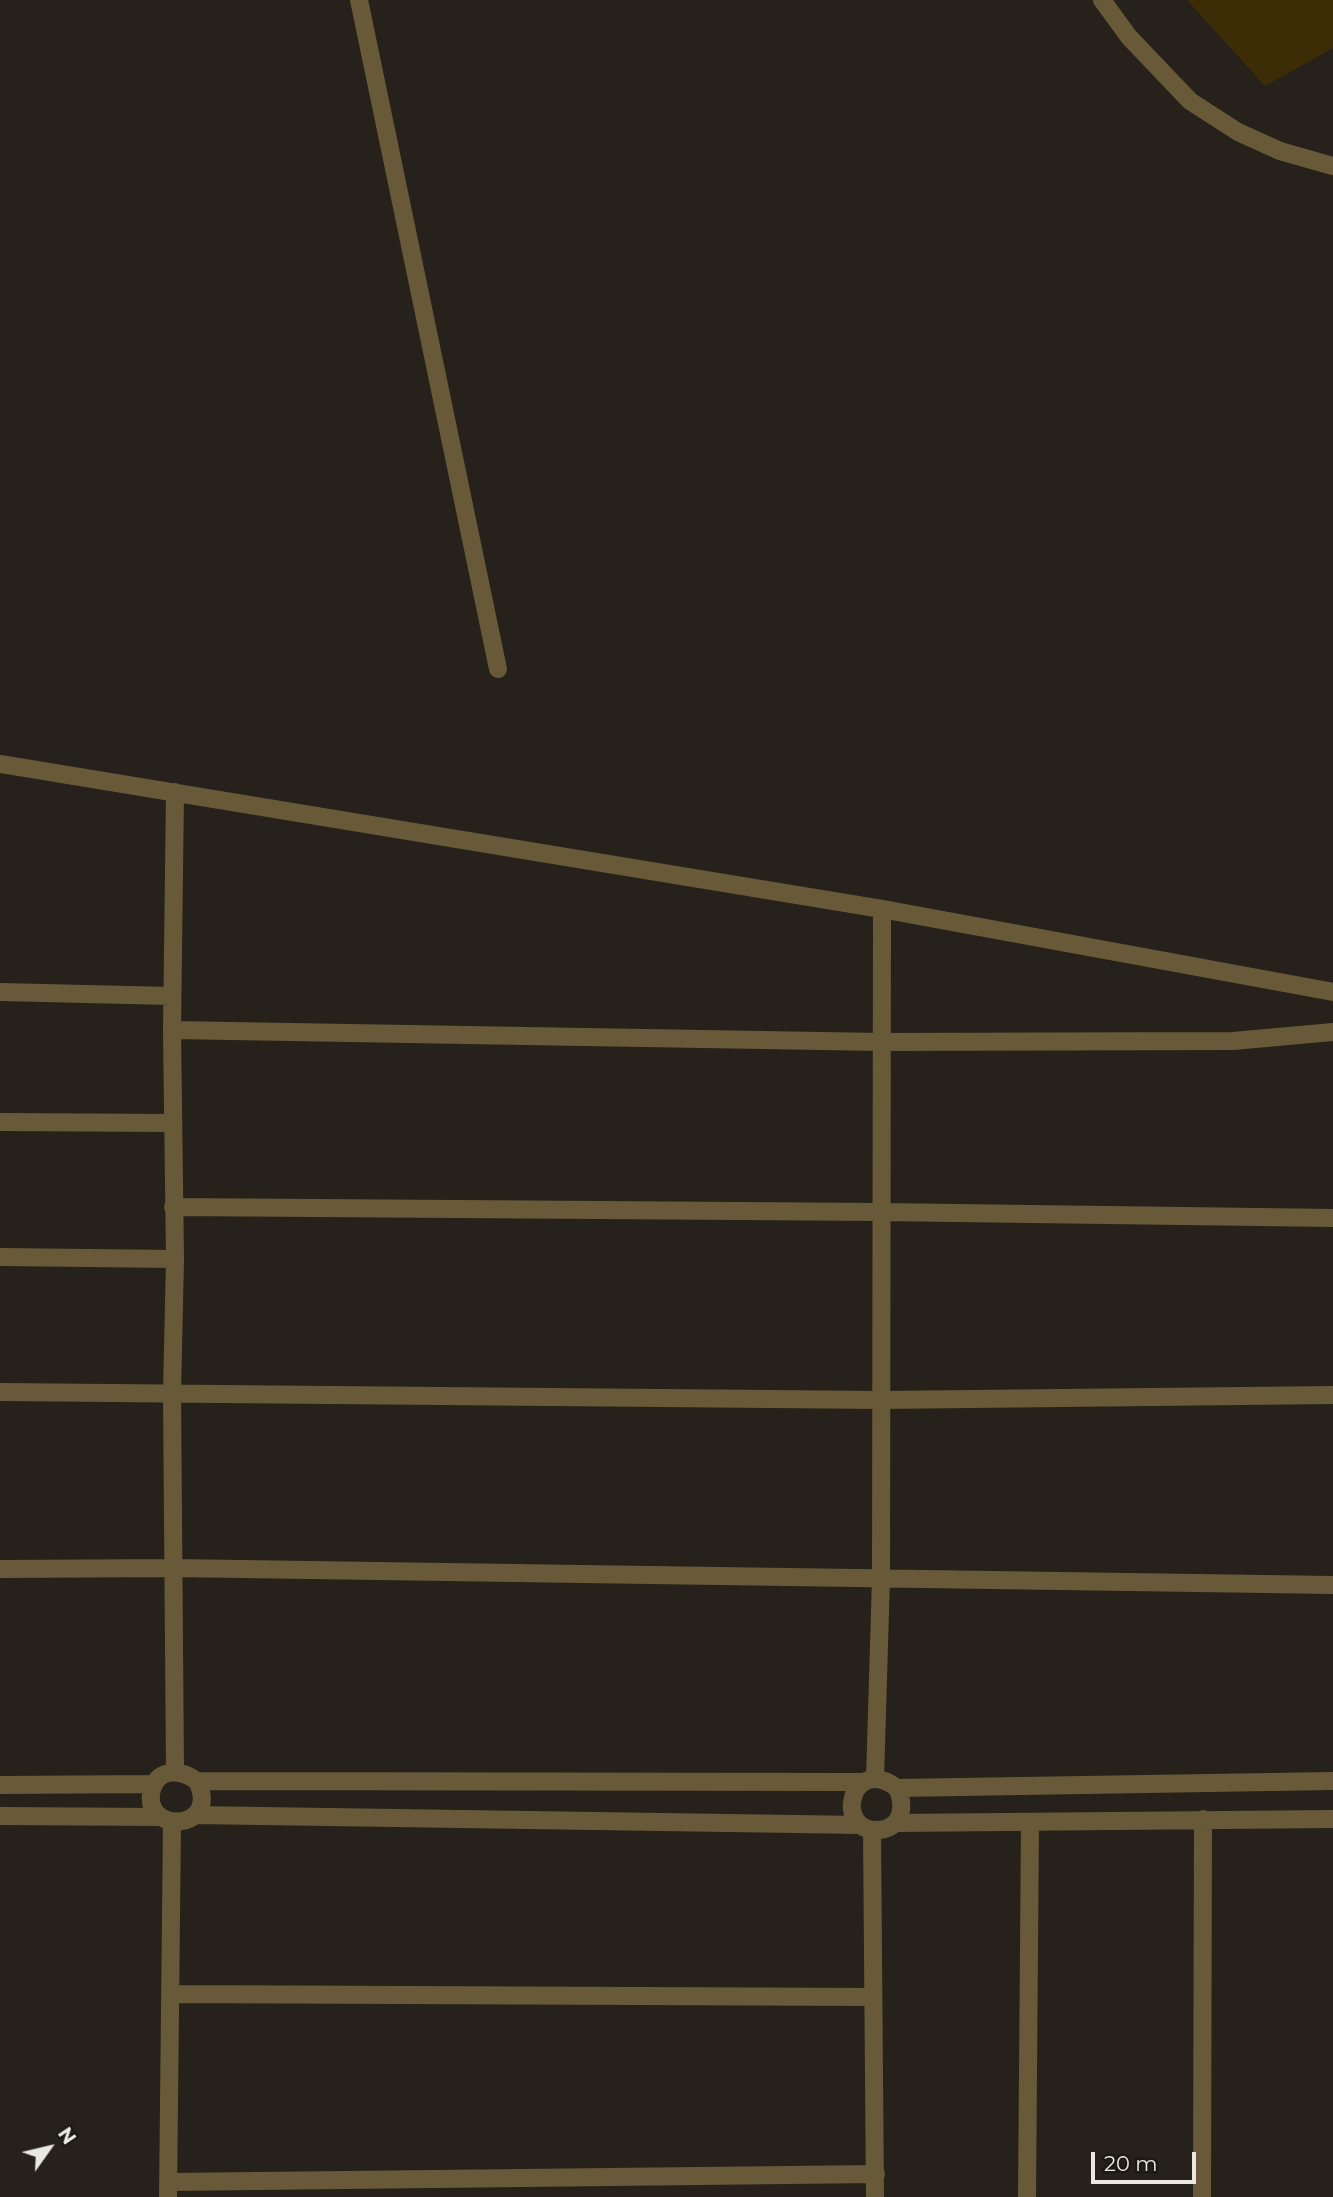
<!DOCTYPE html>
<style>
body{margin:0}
#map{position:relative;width:1333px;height:2197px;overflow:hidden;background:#26221b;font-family:Montserrat,sans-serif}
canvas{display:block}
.north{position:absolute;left:14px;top:2113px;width:70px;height:70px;-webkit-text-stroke:5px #1c1912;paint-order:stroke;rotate:56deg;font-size:19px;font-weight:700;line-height:28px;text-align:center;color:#eae8e3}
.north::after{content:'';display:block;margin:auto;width:24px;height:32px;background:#eae8e3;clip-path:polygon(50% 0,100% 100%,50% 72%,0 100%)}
.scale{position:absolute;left:1091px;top:2152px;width:105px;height:32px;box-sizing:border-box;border:4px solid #eae8e3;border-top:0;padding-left:9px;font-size:21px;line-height:24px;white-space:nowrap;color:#eae8e3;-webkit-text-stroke:5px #1c1912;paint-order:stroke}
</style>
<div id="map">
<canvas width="1333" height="2197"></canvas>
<div class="north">N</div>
<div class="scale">20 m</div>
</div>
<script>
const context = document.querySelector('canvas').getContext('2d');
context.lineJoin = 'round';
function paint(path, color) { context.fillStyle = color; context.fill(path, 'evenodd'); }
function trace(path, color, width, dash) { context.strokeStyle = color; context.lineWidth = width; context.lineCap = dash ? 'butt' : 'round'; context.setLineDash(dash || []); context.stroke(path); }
const green = new Path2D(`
 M1187,0H1333V48L1265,86Z`);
const street = new Path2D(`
 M359,0L498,669
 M1102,0L1129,37L1190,101L1238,132L1280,151L1333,166
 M0,764L882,909L1333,992
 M0,992L172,996
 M172,1030L880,1042L1233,1041L1333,1032
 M0,1122L172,1123
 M173,1207L880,1212L1333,1218
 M0,1257L175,1259
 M0,1392L881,1400L1333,1395
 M0,1569L173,1568L1333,1585
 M175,1771L172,1393L175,1259L172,1030L175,792
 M875,1779L881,1578L882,909
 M197,1781C222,1832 140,1835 152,1789C159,1767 182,1770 197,1781L863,1782
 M0,1785L154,1784
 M897,1788C905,1805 903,1828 879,1830C833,1833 850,1753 897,1788L1333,1781
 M195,1815L861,1825
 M0,1816L161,1817
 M895,1823L1333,1819
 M872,1830L875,2197
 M171,1994L873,1997
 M169,2182L876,2174
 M168,2197L172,1823
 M1027,2197L1030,1822
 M1202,2197L1203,1819`);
paint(green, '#3d2d06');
trace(street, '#685a39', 18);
</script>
